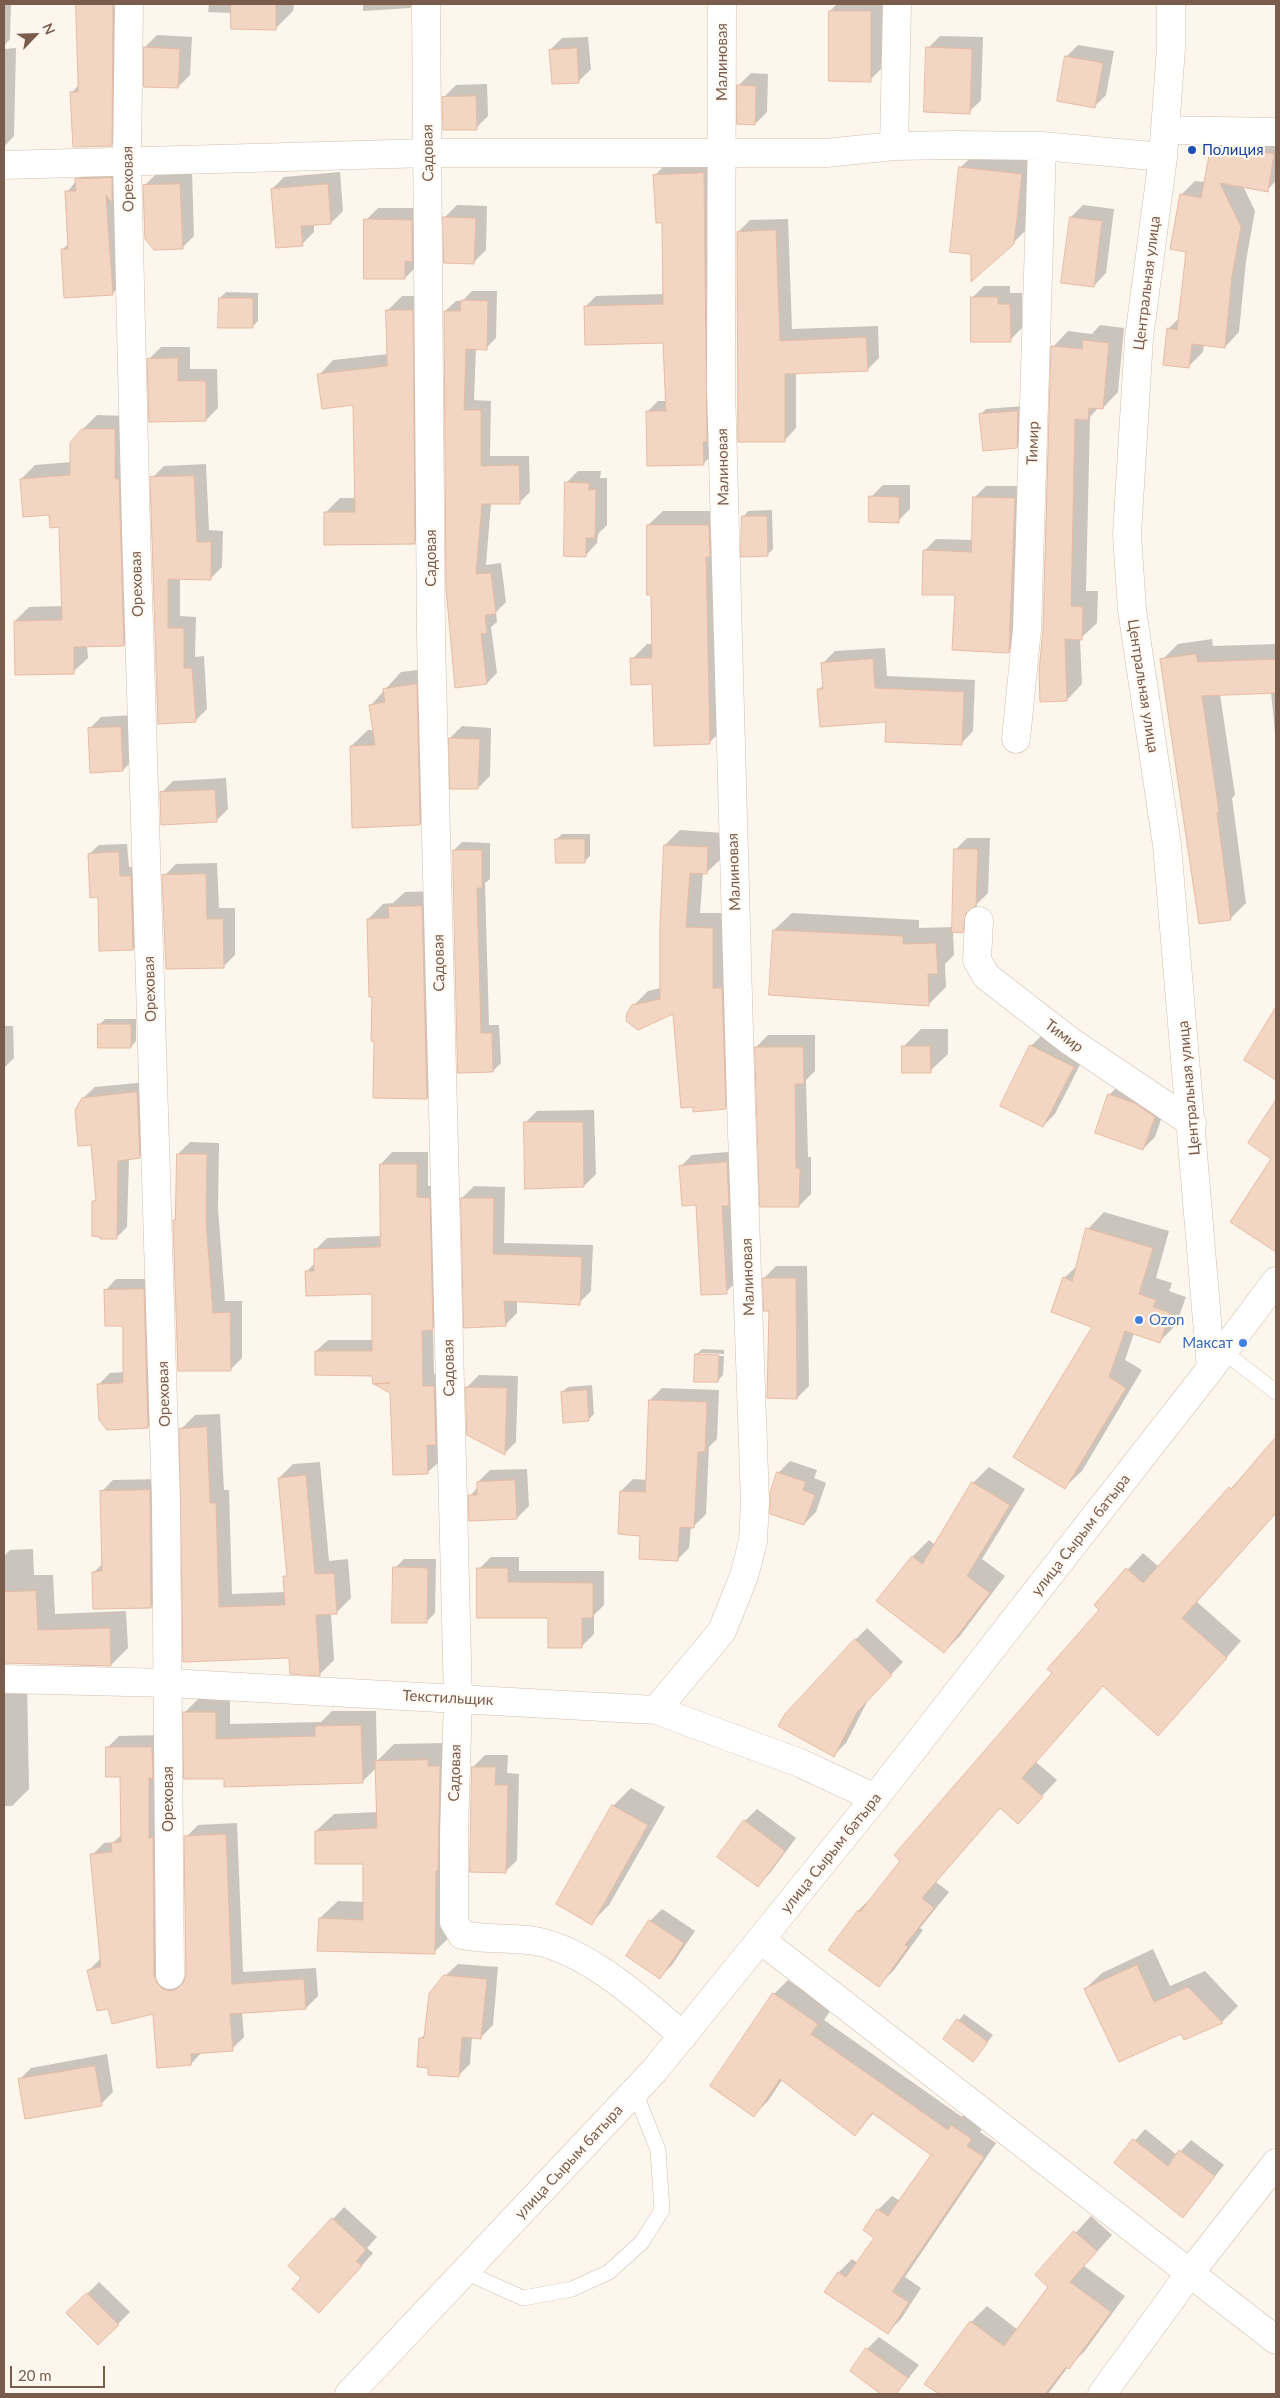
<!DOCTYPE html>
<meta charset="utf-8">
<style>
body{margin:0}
#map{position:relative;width:1280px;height:2398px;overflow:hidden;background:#fdf6ec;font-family:Lato,sans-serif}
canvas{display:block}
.frame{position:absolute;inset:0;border:5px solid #7a5c4d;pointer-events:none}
.north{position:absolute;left:10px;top:10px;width:50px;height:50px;-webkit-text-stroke:4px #fffaf3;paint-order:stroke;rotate:66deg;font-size:14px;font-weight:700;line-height:20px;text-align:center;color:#7a5c4d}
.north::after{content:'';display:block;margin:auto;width:18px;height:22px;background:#7a5c4d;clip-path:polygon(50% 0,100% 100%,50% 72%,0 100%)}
.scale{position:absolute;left:10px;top:2366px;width:95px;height:22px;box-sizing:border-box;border:2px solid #7a5c4d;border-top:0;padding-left:6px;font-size:15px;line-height:18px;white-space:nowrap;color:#7a5c4d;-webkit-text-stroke:4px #fffaf3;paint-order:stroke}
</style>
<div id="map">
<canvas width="1280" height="2398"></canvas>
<div class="frame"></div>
<div class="north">N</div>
<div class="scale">20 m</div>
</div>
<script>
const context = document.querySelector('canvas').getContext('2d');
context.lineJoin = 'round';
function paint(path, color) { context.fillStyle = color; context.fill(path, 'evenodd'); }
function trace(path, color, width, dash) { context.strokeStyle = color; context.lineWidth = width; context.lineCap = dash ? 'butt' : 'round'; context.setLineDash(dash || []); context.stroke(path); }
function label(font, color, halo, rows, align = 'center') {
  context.font = font + ' Lato,sans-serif'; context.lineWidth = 4.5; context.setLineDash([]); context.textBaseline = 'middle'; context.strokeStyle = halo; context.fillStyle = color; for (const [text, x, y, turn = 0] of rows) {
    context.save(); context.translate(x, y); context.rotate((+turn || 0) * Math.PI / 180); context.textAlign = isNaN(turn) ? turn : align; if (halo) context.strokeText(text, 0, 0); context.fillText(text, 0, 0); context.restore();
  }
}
const shadow = new Path2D(`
 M4,4H11L10,39L4,46Z
 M77,4H123V133L111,145L72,92L79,85Z
 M209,4H294L293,11L275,29L232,13L208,12Z
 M363,4H414L410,8L363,11Z
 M837,4H883L882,68L870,80L830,11Z
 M157,35L192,37L190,75L178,87L145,47Z
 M940,36L983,37L981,100L969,112L928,48Z
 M588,37L591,69L579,81L550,50L562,38Z
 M1078,45L1114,51L1106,95L1094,107L1066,57Z
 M16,48L14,136L4,147V49Z
 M751,73L768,74L767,112L755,124L739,85Z
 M487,84L488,116L476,128L444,97L456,85Z
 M1226,137L1276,138V181L1267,190L1243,186L1255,211L1246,261L1239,332L1225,347L1204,344L1203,352L1188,367L1168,329L1179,318L1188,251L1181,195L1195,181L1205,182L1211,152Z
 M978,150L1039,157L1031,225L1013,243L972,253L960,168Z
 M715,163L714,453L703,464L647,412L658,401H667L665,342L585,307L596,296L664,294L663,222L655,175L666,164Z
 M123,166L124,282L112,294L62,250L69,243L67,192L88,167Z
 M192,172L194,236L182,248L144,186L156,174Z
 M340,172L343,211L331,223L314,224V232L302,244L272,189L284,177Z
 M457,205L487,206L486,250L474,262L445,217Z
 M1083,205L1114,209L1106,273L1094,286L1071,217Z
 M378,208H424L417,266L405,278L366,220Z
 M788,219L792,329L878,326L879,358L867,370L796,373V428L784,441L738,232L750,220Z
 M984,286H1010V293H1022V328L1010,340L972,298Z
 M472,291H497L496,338L486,348H476L474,400L491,401L490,456H529L530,492L519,503H491L486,565L501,563L506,602L496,612L497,622L491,627L497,673L487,683L456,687L445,311L456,301H462Z
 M226,292L258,293V321L252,327L220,298Z
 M402,296H427L429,528L414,543L325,513L340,498H356L355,404L319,375L333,360L388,354L387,311Z
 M1100,325L1124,328L1118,392L1103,408L1099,407L1090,417L1086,591H1098L1097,623L1080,639L1082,684L1067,700L1044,630L1053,347L1068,331L1092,334Z
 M161,347H190V369H217L218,408L206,420L149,359Z
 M1023,406L1022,441L1016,447L981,414L986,409Z
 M97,415L129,416L138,631L123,645H87L88,658L73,672L15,621L29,607L63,606L60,526L21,479L35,465L71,462L82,430Z
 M206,464L209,530L223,531L222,567L210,579L180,578V616L196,617L195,657L204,656L207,709L195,721L159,723L152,478L164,466Z
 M578,471H601L600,478H607V525L598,534L597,543L585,556L566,483Z
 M883,485H910V509L898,521L871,497Z
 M986,486H1027L1020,639L1008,651L956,594L924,551L936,539L973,540L974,498Z
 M772,510L773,549L767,555L743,517L748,511Z
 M663,511H724V728L709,743L632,659L647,644H653L648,525Z
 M1212,639L1213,646L1276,644V743L1271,692L1220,694L1235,795L1232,798L1246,903L1230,919L1162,660L1178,644Z
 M885,648L887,676L975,680L973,731L961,744L887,721L818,690L824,684L823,663L835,651Z
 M433,668L436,807L420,824L351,746L368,730H374L371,705L401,672Z
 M133,715L135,758L123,770L89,729L101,717Z
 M462,726L491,728L490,776L478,788L450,738Z
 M226,778L228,809L216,821L161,793L173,781Z
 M680,830L723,833L721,859L706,873H703L700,913H727L740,1094L725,1108L675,1012L633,1006L648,991L661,988L665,845Z
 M562,834H590V856L584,862L557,839Z
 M967,838H990L988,893L977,904L974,919L962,931H953L954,955L945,964L946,987L929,1004L774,930L792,913L919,920V928L953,927L955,850Z
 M462,842L490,843V879L485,883L489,1025H499L501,1063L493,1071L459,1072L454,850Z
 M127,844L129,867H140L142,940L133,949L100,896L89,854L99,845Z
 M217,863L219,908H235V955L223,967L164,876L176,864Z
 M437,891L442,1083L427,1098L376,1039L368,919L383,904L393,903L405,892Z
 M1276,1009V1079L1246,1060Z
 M105,1019H136V1041L131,1047L99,1025Z
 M4,1026H13L14,1058L4,1068V1072Z
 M921,1029H948V1054L930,1071L903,1047Z
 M1043,1034L1085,1055L1055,1114L1043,1126L1031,1046Z
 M768,1035H815V1071L806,1080L808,1157H811V1194L799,1206L756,1047Z
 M147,1082L150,1146L139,1157L129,1158L127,1227L117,1237L93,1202L97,1198L92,1144L83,1098L95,1087Z
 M1121,1083L1166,1105L1155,1137L1143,1149L1109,1095Z
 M1276,1102V1238L1269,1246L1273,1158L1249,1142Z
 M594,1110L596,1174L584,1186L525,1123L537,1111Z
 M190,1142L219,1143L218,1208L225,1301H242V1358L230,1370L177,1218L178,1154Z
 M739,1151L738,1280L726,1292L697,1203L680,1167L692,1155Z
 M392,1152H428V1186H441L444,1317L433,1328L434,1374L446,1375L440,1461L428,1472L392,1392L376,1384L378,1382L374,1374L316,1351L328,1340H373V1293L306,1272L315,1263V1250L327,1238L382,1236L381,1164Z
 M474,1186L505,1187L504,1243L593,1245L591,1291L579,1303L517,1301V1313L505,1325L462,1198Z
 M1104,1212L1169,1231L1156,1278L1172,1283L1169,1291L1186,1297L1176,1325L1159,1342L1134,1333L1125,1360L1142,1370L1082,1471L1065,1487L1094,1326L1064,1278L1078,1265L1088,1229Z
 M776,1266H807L809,1386L797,1398L770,1310L764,1278Z
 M116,1279H155L159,1416L148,1427L99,1384L110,1373L125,1372L124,1325L105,1291Z
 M702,1349L724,1350V1354L700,1353V1356H724L723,1375L718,1381L696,1355Z
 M479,1375L518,1376L516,1442L505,1453L467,1387Z
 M592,1385L594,1414L588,1420L562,1392L568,1387Z
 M662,1388L719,1390L717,1439L709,1447L706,1514L694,1526H691L689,1548L677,1560L621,1491L633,1479L647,1480L650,1400Z
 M220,1414L224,1490H229L232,1594L286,1592L285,1577L288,1573L279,1478L293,1464L320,1462L329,1561L348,1559L351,1598L337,1612L331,1613L334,1660L320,1674L290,1657L184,1661L181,1429L195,1415Z
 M1276,1439V1513L1197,1602L1241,1641L1174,1718L1104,1685L1036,1762L1057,1780L1018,1822L1001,1807L936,1882L949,1892L920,1928L923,1930L894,1970L879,1985L858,1911L874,1895L1054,1673L1100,1610L1095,1605L1143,1553L1159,1567Z
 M790,1461L817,1470L814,1478L826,1483L816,1512L804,1524L778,1473Z
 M989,1467L1025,1489L982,1559L1005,1576L960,1636L944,1652L878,1601L913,1556L929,1540L935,1545L973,1483Z
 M527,1469L529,1506L517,1518L470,1496L478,1487V1482L490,1470Z
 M162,1479L163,1595L151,1607L94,1572L103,1563L101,1492L113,1480Z
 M33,1549L34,1575H53L55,1614L126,1611L128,1648L111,1665L5,1662L7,1670L27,1678L29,1789L12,1806H4V1556L10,1550Z
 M491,1557H519V1571H604V1605L594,1615V1634L582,1646L549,1617L479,1569Z
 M404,1559H436L435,1613L426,1622L395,1568Z
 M867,1628L903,1662L869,1698L846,1743L834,1755L855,1640Z
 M200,1697L230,1698V1724L321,1722L332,1711H376L377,1761L394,1744L445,1743L452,1935L434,1952L320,1918L338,1901L364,1902L365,1863L316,1831L334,1814L378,1812L376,1768L362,1782L225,1778L185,1712Z
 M164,1735L175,1977L183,1979L187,1976L186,1837L198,1825L237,1823L243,1972L316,1968L318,1996L306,2008L242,2012L244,2037L232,2049L203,2051L191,2064L154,2012L109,2007L88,1971L100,1959L92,1855L104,1843L114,1842L122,1834L121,1775L107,1748L119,1736Z
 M485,1755H508L507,1773L519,1774L517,1860L505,1872L473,1767Z
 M631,1788L665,1807L609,1905L591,1923L557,1904L613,1806Z
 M757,1809L796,1838L770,1873L758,1885L745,1821Z
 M662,1909L695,1931L672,1965L660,1977L627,1955L650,1921Z
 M1153,1949L1170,1986L1205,1971L1238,2006L1222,2022L1185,2038L1182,2032L1085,1989L1102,1973Z
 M458,1964L498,1967L493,2025L481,2037H472L470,2064L458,2076L429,2066L421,2038L426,2033L445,1976Z
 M788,1980L831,2010L824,2020L962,2117L966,2112L984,2125L980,2132L996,2143L905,2277L921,2288L901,2319L887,2333L839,2272L852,2259L858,2263L875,2238L864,2230L878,2210L892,2196L900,2201L933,2154L874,2113L855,2134L782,2080L768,2101L754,2115L774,1994Z
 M964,2014L993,2035L978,2054L944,2039Z
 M107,2054L113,2092L101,2104L19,2080L31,2068Z
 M1145,2129L1177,2155L1191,2140L1224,2165L1183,2216L1116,2163Z
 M344,2207L377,2237L367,2248L373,2253L331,2300L303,2278L333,2219Z
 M1091,2216L1112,2235L1084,2266L1125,2296L1084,2352L1068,2367L1048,2394H941L926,2383L971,2322L987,2306L1018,2330L1050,2287L1037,2275Z
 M99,2282L130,2312L98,2344L68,2313Z
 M879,2337L919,2365L896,2394H883L851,2371L867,2349Z`);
const building = new Path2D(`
 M76,4H113L112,146L73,147L70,92H78Z
 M231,4H276V30L231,29Z
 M829,11H871V82L829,81Z
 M144,47L180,49L178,88L144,87Z
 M926,47L972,49L970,114L924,112Z
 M577,48L579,83L552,84L549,50Z
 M1065,56L1103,63L1095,108L1057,101Z
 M737,85L756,86L755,125L737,124Z
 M476,96L477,130H443L442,97Z
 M1216,147H1234L1274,154L1268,192L1220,183L1241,227L1232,276L1225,348L1192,344L1189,368L1163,365L1167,328L1177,330L1186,252L1170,249L1180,194L1201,198L1210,151Z
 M959,167L1022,174L1014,244L971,282V254L950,252Z
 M704,173L707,442H703L704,465L647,466L646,411H666L663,343L585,345L584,306L663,304L662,223H656L653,175Z
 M112,178V203L106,195L113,295L64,298L61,249H68L65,191H76L75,179Z
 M180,184L183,249L154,250L145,239L143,185Z
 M328,184L331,224L301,226L303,246L276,248L271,189Z
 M443,217L476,218L474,264L444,263Z
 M1070,217L1102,221L1094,287L1061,283Z
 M364,219L412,220V262L405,261V279H364Z
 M776,230L780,341L866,337L868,371L785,374V442H738L737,232Z
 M971,297H998V304H1010L1011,342H971Z
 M219,298H253V328H218Z
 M461,300L488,301L487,350L466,349L464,410H481V466L519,465L520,504H482L476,574L491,573L496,614L485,615L487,633L481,634L487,684L455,688L446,588L444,311H460Z
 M386,310H413L415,544L324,545V512H355L353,405L322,409L317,374L387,366Z
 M1083,340L1109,343L1103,409L1089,408L1088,420L1075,419L1071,606L1083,607L1082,640L1065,639L1067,701L1040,702L1039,671L1043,630L1051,346L1082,349Z
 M178,358V381H206V421L149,422L147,359Z
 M1018,411L1017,448L983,451L979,414Z
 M82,429H115V479H119L124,646L74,647V674L15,675L14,621L62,620L59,527L50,528L49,515L23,517L20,479L70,475V443Z
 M194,476L197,542H211V580L168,579V628H184V668H192L196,722L158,724L150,477Z
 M565,482L589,483V490L596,489L595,538H586V557L564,556Z
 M869,496L899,497V523L869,522Z
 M973,497L1015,498L1009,653L952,650L955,595H922L923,550L971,552Z
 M742,516H767L768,556L741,557Z
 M647,525H709L710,557H706L710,744L654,746L652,684L631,685L630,658H652L651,595H647Z
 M1196,654L1198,662L1276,659V693L1202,696L1219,812L1217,813L1231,920L1199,924L1160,659Z
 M873,659L875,688L964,692L962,745L885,742L886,722L820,727L817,689H823L821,663Z
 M417,684L420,825L352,828L350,746L375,745L369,705L385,702L383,689Z
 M121,727L123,771L90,773L88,728Z
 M449,738L480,739L478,789H450Z
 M215,790L217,822L161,825L160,792Z
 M555,839H585V863H556Z
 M664,845L708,847L707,874L690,873L686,927L713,928V988H722L726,1109L693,1112V1107L681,1108L673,1014L638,1030L626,1021L627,1013L632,1005L660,999V927Z
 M954,849H978L976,906L966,913L963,933L952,932Z
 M453,850H482V888H477L481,1033H492L493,1072L458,1073Z
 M119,852L120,876H131L133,950L99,951L98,897L90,898L88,854Z
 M206,874L207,919H223L224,968L166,969L162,875Z
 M422,906L427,1099L373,1098L374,1041H371L372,997H369L367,919L389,918L388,907Z
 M773,930L903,936V944L936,943L938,974H928L929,1006L769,995Z
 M1276,1007V1080L1244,1060Z
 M98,1024H131V1048H98Z
 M1030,1045L1074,1067L1043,1127L1000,1106Z
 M902,1046H930L931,1073H902Z
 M755,1047H803L804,1084H795L796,1168H800L799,1207H760Z
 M137,1092L140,1158L118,1161L117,1239H100V1237L92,1236V1201H96L91,1145L78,1146L75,1110L82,1098Z
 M1108,1094L1135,1103L1155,1117L1143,1150L1095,1133Z
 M1276,1100V1252L1230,1222L1271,1159L1248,1143Z
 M524,1122H583L584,1187L525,1189Z
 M177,1154H207L206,1221L213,1313L230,1312L231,1371H178L173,1220H175Z
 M727,1162L729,1206H722L727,1294L701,1295L696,1205L682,1206L679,1166Z
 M380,1164H417V1197L430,1198L433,1330L422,1331L423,1386H434L436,1445H427L428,1474L393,1475L390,1393L374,1384L390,1383L373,1384L372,1376L315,1375V1351H372V1294L306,1296L305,1271H314V1249L380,1247Z
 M461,1198H494L493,1254L582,1257L580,1305L504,1301L506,1326L464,1328Z
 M1086,1228L1153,1248L1139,1294L1156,1300L1153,1307L1170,1313L1160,1343L1125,1331L1109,1377L1126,1388L1065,1489L1013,1457L1092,1327L1051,1312L1063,1277L1072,1281Z
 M763,1278H796L797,1399L767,1398L769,1311H764Z
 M144,1289L148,1428L107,1430L99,1420L97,1384L123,1383V1326H105L104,1290Z
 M695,1354L719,1355L718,1382H694Z
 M466,1387L507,1388L505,1455L467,1435Z
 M587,1390L589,1421L563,1423L561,1392Z
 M649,1400L707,1402L705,1452H698L694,1528L680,1527L678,1561L639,1559L640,1536L618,1534L620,1491L645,1492Z
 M207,1427L210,1503H216L219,1607L285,1605L283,1576H287L278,1478L306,1475L315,1574L334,1573L337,1614L316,1615L320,1676L290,1674L289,1658L183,1662L179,1429Z
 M1276,1437V1513L1182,1618L1227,1658L1175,1717L1158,1736L1103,1686L1022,1778L1043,1797L1018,1824L1000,1808L922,1898L934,1908L905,1945L908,1947L879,1987L828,1950L858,1910L860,1912L900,1861L894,1855L1052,1673L1047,1669L1099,1610L1094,1605L1126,1568L1143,1583L1229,1487L1231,1489Z
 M777,1472L806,1482L803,1490L815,1495L804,1525L770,1514V1493Z
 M515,1480L517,1519L469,1521L468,1495H477V1482Z
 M972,1482L1010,1505L967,1576L990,1593L944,1653L876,1601L912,1556L922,1564Z
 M150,1490L151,1608L93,1609L92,1572L102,1571L100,1491Z
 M393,1567L428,1568L427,1623H392Z
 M477,1568H508V1582L593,1583V1618H582V1648H548V1618H477Z
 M36,1591L38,1630L110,1628L111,1666L4,1663V1592Z
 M855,1639L892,1675L857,1712L834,1757L778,1726L785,1714Z
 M183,1712H216V1739L315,1736V1726L361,1725L363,1783L224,1787V1779H184Z
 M106,1747H152L153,1779L149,1778V1838L153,1837L154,1975L157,1983L163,1989L171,1991L177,1989L183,1983L186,1975L184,1836L226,1834L232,1984L304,1979L306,2009L230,2014L233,2051L191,2054V2065L157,2068L153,2014L112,2024L108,2009L97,2011L87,1970L101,1967L90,1854L112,1852L111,1843L121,1842L120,1777H106Z
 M428,1760V1766H440L438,1871H436L435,1954L317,1951L319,1918L363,1920V1864H315V1831L377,1828L375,1761Z
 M472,1767H496L495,1785H508L506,1873L470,1872Z
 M612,1805L648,1825L592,1925L556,1904Z
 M744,1820L785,1851L758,1887L717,1857Z
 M649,1920L684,1943L660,1979L626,1956Z
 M1137,1965L1154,2002L1188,1987L1223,2023L1184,2040L1181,2034L1119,2062L1084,1989Z
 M444,1975L487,1979L481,2039L462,2037L459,2077L428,2075V2068L417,2067L419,2038H424L429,1994Z
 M773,1993L818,2024L811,2034L948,2130L951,2125L972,2139L967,2146L984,2157L892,2292L909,2302L888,2334L824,2292L838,2272L846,2277L874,2238L863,2230L877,2209L888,2216L931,2155L872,2113L855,2136L780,2079L754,2117L710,2086Z
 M957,2019L988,2042L973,2062L943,2039Z
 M95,2066L102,2106L25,2119L18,2079Z
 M1133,2139L1168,2166L1179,2150L1215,2176L1183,2218L1114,2163Z
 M332,2218L366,2250L356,2261L362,2266L319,2313L292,2289L301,2278L288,2266Z
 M1074,2231L1097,2251L1070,2282L1111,2312L1069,2369L1066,2367L1045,2394H939L924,2384L970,2321L1004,2346L1048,2287L1035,2275Z
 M87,2293L119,2325L98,2345L66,2313Z
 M866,2348L908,2378L896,2394H881L850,2371Z`);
const lane = new Path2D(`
 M1224,1352L1276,1392
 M465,2272L523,2298L572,2289L609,2272L642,2242L662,2210L658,2150L635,2092`);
const street = new Path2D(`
 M129,4L127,162L136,530L166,1500L170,1975
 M426,4L431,638L458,1698L454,1834V1922L462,1935C486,1940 511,1937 535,1941C587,1950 644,2002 683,2036
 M1171,4V48L1163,157L1139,338L1127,534L1132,610L1167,845L1211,1368
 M1165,130L1276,132
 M894,146L897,4
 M4,165L428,153H826L894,146L956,145L1042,146L1163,157
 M1016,739L1027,629L1042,146
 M979,921L977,960L986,976L1070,1041L1192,1123
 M4,1679L169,1683L656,1710L800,1763L875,1798
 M656,1710L722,1631L744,1576L753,1541L755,1502L741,1103L721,388L722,4
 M761,1940L1276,2340
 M1102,2394L1190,2273L1276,2163`);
const secondary = new Path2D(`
 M349,2394L654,2071L875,1798L1211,1368L1276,1281`);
const markers = [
 [1192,150,5,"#1a4fb4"],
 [1139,1320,5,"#3f7fe0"],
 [1243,1343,5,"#3f7fe0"]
];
const streetNames = [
 ["Малиновая",722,62,-90],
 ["Садовая",428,153,-91],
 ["Ореховая",128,179,-91],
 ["Центральная улица",1147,283,-83],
 ["Тимир",1033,443,-88],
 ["Малиновая",723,467,-91],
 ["Садовая",431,558,-90],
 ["Ореховая",137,584,-92],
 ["Центральная улица",1143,686,81],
 ["Малиновая",734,872,-92],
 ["Садовая",439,963,-91],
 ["Ореховая",150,989,-92],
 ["Тимир",1064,1036,37],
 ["Центральная улица",1189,1088,-95],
 ["Малиновая",748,1277,-92],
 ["Садовая",449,1368,-91],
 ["Ореховая",164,1394,-92],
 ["улица Сырым батыра",1081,1535,-52],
 ["Текстильщик",448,1698,3],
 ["Садовая",455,1773,-88],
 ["Ореховая",168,1799,-90],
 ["улица Сырым батыра",831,1853,-51],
 ["улица Сырым батыра",569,2162,-47]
];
const transitNames = [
 ["Полиция",1202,150]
];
const shopNames = [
 ["Ozon",1149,1320],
 ["Максат",1233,1343,"right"]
];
paint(shadow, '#0003');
paint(building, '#f3d5c3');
trace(building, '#e6bba3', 1);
trace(lane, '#d1beb0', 16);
trace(street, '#d1beb0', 29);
trace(secondary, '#d6c0b0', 29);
trace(lane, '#fff', 15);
trace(street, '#fff', 28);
trace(secondary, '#fff', 28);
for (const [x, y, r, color] of markers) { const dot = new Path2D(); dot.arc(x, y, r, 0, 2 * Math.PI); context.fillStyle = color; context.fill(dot); trace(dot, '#fffaf3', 2); }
label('15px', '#7a5c4d', '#fffaf3', streetNames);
label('15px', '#164399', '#fffaf3', transitNames, 'left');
label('15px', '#366cbe', '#fffaf3', shopNames, 'left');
</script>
